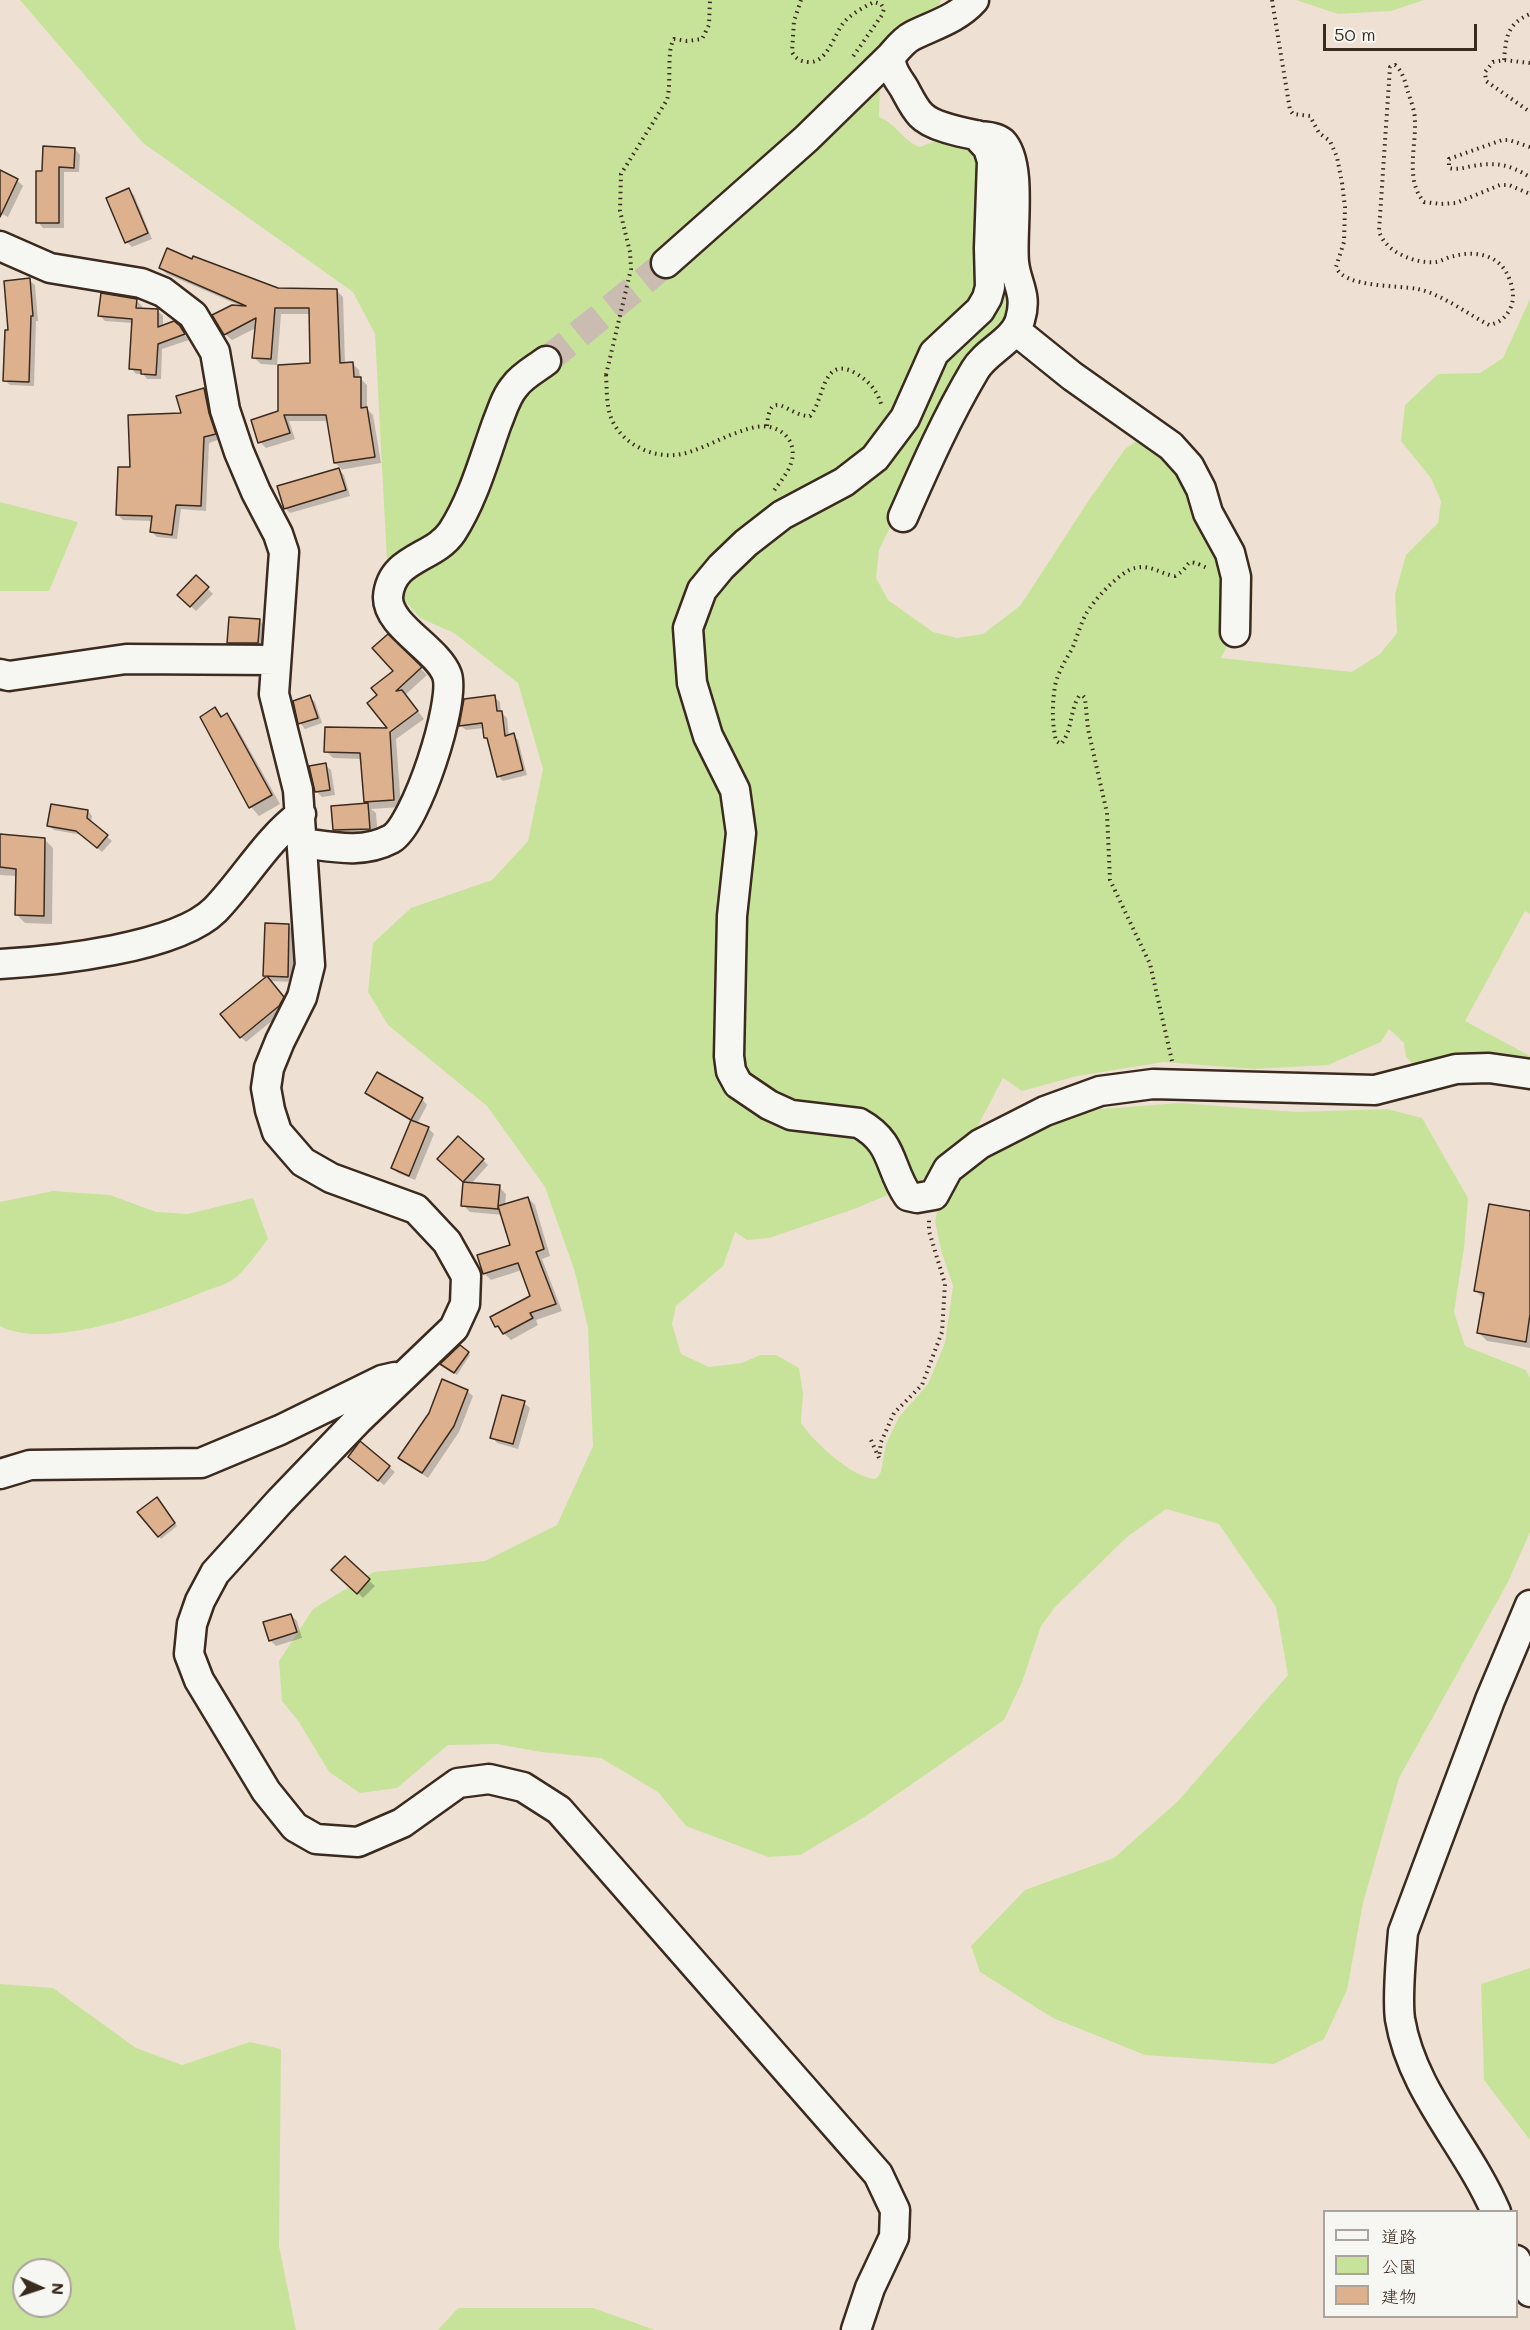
<!DOCTYPE html>
<meta charset="utf-8">
<style>
body{margin:0}
#map{position:relative;width:1530px;height:2330px;overflow:hidden;background:#eee1d4;font-family:Mali,"Klee One",sans-serif}
canvas{display:block}
.legend{position:absolute;left:1323px;top:2210px;width:195px;height:108px;box-sizing:border-box;background:#f6f6f2;border:2px solid #aba49d;margin:0;padding:8px 10px;list-style:none;font-size:18px;color:#3b2a1e}
.legend li{display:flex;align-items:center;gap:12px;height:30px}
.legend b{width:30px;border:2px solid #aba49d}
.north{position:absolute;left:12px;top:2258px;width:60px;height:60px;box-sizing:border-box;background:#f6f6f2;border:2px solid #aba49d;border-radius:50%;rotate:93deg;font-size:16px;font-weight:700;line-height:24px;text-align:center;color:#3b2a1e}
.north::after{content:'';display:block;margin:auto;width:21px;height:27px;background:#3b2a1e;clip-path:polygon(50% 0,100% 100%,50% 72%,0 100%)}
.scale{position:absolute;left:1323px;top:24px;width:154px;height:27px;box-sizing:border-box;border:3px solid #3b2a1e;border-top:0;padding-left:8px;font-size:18px;line-height:21px;white-space:nowrap;color:#3b2a1e;-webkit-text-stroke:4px #f6f6f2;paint-order:stroke}
</style>
<div id="map">
<canvas width="1530" height="2330"></canvas>
<ul class="legend">
<li><b style="height:8px;background:#f6f6f2"></b>道路</li>
<li><b style="height:16px;background:#c7e39a"></b>公園</li>
<li><b style="height:16px;background:#ddb08e"></b>建物</li>
</ul>
<div class="north">N</div>
<div class="scale">50 m</div>
</div>
<script>
const context = document.querySelector('canvas').getContext('2d');
context.lineJoin = 'round';
function paint(path, color) { context.fillStyle = color; context.fill(path, 'evenodd'); }
function trace(path, color, width, dash) { context.strokeStyle = color; context.lineWidth = width; context.lineCap = dash ? 'butt' : 'round'; context.setLineDash(dash || []); context.stroke(path); }
const green = new Path2D(`
 M20,0H941L937,9L886,38L881,56L879,117C897,124 904,142 920,147L938,140L999,149L1017,301L896,515L879,550L876,578L888,600L933,632L957,638L983,634L1020,606L1089,500L1125,449L1139,439L1175,463L1216,550L1228,606V644L1221,658L1352,672L1380,654L1397,633L1395,594L1406,555L1438,523L1441,501L1431,478L1401,441L1405,405L1438,374L1480,373L1503,358L1530,299V914L1525,911L1465,1021L1530,1056V1070L1424,1071L1414,1065L1406,1057L1404,1043L1389,1029L1381,1042L1328,1065L1253,1069L1164,1062L1077,1076L1022,1091L1003,1078L975,1131L922,1180L857,1208L769,1238L747,1240L735,1232L723,1266L676,1306L672,1324L681,1354L709,1367L742,1363L760,1355H776L799,1368L803,1393L801,1423C814,1442 852,1478 876,1479L881,1472L886,1444L899,1417L928,1384L945,1343L953,1286L941,1250L935,1221L940,1199L955,1174L1023,1132L1100,1109L1180,1103L1296,1112L1387,1109L1422,1118L1468,1198L1464,1248L1454,1312L1465,1346L1526,1370L1530,1378V1532L1508,1582L1399,1778L1363,1903L1347,1990L1324,2039L1274,2064L1145,2055L1053,2018L980,1972L971,1946L1025,1890L1114,1858L1178,1801L1288,1675L1276,1607L1219,1524L1166,1509L1127,1537L1056,1606L1041,1626L1022,1682L1004,1720L863,1818L800,1855L768,1857L686,1826L658,1792L601,1758L541,1752L497,1744L448,1745L397,1788L360,1793L329,1772L299,1722L282,1701L279,1661L313,1609L374,1572L485,1561L557,1525L593,1446L588,1328L575,1272L545,1187L487,1106L388,1025L368,992L373,943L411,908L492,880L528,841L543,769L518,683L454,633L420,618L388,581L375,334L353,292L143,143Z
 M1296,0H1424L1391,11L1338,14Z
 M0,502L78,522L49,591H0Z
 M53,1191L110,1195L156,1212L188,1214L253,1198L268,1239C259,1250 244,1273 232,1280C224,1286 212,1288 203,1292C156,1312 46,1351 0,1326V1202Z
 M1530,1968V2140L1484,2080L1481,1984Z
 M0,1984L53,1988L136,2048L182,2065L250,2042L281,2049L279,2246L296,2330H0ZM24,2270H60V2306H24Z
 M458,2308H593L655,2330H438Z`);
const shadow = new Path2D(`
 M75,149L80,155L79,172H64V228H43L38,222L43,173Z
 M0,172L17,180L23,186L8,217L0,213Z
 M128,190L134,195L152,239L132,247L127,242Z
 M160,268L278,290L337,291L343,297L345,364H353L359,370L360,378L367,385V409L373,415L381,463L339,470L344,475L350,496L290,513L285,508L279,487L342,469L335,463L329,421H289L295,439L266,448L260,442L312,364L311,314H281L277,365L261,364L254,358L256,328L232,340L225,334L241,306L167,274Z
 M29,280L35,285L38,321H36L34,386L10,385L4,380L10,331Z
 M137,301L142,306L141,310H157L163,316V327L179,329L189,340L162,349L161,379H147L143,374H136L131,368L133,323L105,321L100,316Z
 M204,390L209,395L220,439L209,443L206,511L181,509L177,539L157,537L151,531L153,521L123,520L117,514L132,469Z
 M196,577L213,594L196,611L179,595Z
 M259,620L264,626L263,648H234L229,643Z
 M388,636L427,675L405,695L424,719L396,739L401,807L371,809L376,813L378,837L343,838L335,830L333,807L368,805L365,802L362,759L333,758L326,751L391,730L379,695L395,671Z
 M310,697L315,702L322,723L305,729L300,723Z
 M494,697L500,702L501,712L507,718L509,736L513,735L518,740L527,775L503,781L498,776L484,728L466,730L460,725Z
 M215,709L223,717L227,715L235,724L280,804L259,816L251,807Z
 M325,765L331,770L335,795L322,797L316,791Z
 M88,811L92,816L91,823L112,841L102,852L82,835L54,830L49,826Z
 M0,835L45,840L53,848L52,924L25,923L17,915V876L0,875Z
 M288,925L294,931L293,982L270,981L288,1003L284,1011L246,1042L241,1037L267,978L265,975Z
 M367,1093L422,1099L427,1105L417,1124L429,1129L434,1134L415,1180L398,1173L392,1168L412,1121L372,1098Z
 M439,1159L483,1160L488,1165L471,1184L499,1187L506,1194L505,1206L528,1198L535,1205L550,1256L542,1259L562,1311L536,1320L538,1325L511,1340L496,1326L532,1297L522,1270L491,1280L484,1273L512,1246L503,1215L470,1212L463,1205L464,1182Z
 M1530,1212V1348L1487,1341L1479,1333L1484,1299L1476,1291Z
 M468,1353L470,1355L457,1375L445,1366Z
 M467,1391L473,1396L459,1432L428,1478L406,1463L430,1414Z
 M524,1403L530,1408L518,1449L497,1443L492,1437Z
 M355,1462L389,1467L395,1472L384,1485Z
 M159,1502L177,1526L161,1539L139,1512Z
 M345,1558L375,1586L363,1598L334,1570Z
 M291,1615L297,1621L302,1638L276,1646L270,1640Z`);
const building = new Path2D(`
 M43,146L75,148L74,168L59,167V223H36V171H42Z
 M0,170L18,179L0,217Z
 M129,188L148,233L125,243L106,198Z
 M167,248L192,259L193,256L278,288L337,289L340,363L353,362L354,377H361V408L367,407L375,457L334,463L326,415H284L290,433L258,443L251,420L278,411V365L310,363L309,308H275L271,359L252,358L256,318L224,335L212,315L232,305L246,306L159,268Z
 M30,278L33,316H31L29,382L3,381L5,330H8L4,281Z
 M101,293L137,299L136,308L158,309V327L174,321L180,326L185,334L158,344L156,375L141,374V370L129,369L132,319L98,316Z
 M204,388L209,413L216,434L204,437L201,506L176,505L172,535L150,532L152,516L116,515L118,467H130L128,415L181,413L176,396Z
 M339,468L346,490L284,509L277,486Z
 M196,575L209,587L190,607L177,595Z
 M229,617L260,619L258,643H227Z
 M388,634L422,667L396,691L402,690L418,711L390,732L394,800L364,802L360,753L324,752L325,727L387,728L367,703L377,695L371,688L393,671L372,648Z
 M310,695L318,718L298,724L293,701Z
 M495,695L497,711H502L505,736L514,733L523,770L497,777L487,738H484L482,723L459,726L464,699Z
 M215,707L221,717L227,713L272,795L249,808L200,717Z
 M326,763L330,790L315,792L309,766Z
 M368,803L370,829L333,830L331,806Z
 M51,804L88,810L87,818L108,835L97,848L76,831L47,826Z
 M0,834L45,838L44,916L15,915L16,869L0,867Z
 M265,923L289,924L288,977L263,976Z
 M267,976L284,997L279,1006L240,1038L220,1014Z
 M377,1072L423,1098L411,1120L365,1093Z
 M411,1120L429,1127L409,1176L391,1168Z
 M458,1136L484,1159L463,1182L437,1159Z
 M463,1182L500,1185L498,1206L528,1197L544,1249L536,1252L556,1304L530,1313L533,1318L503,1334L498,1326L495,1327L490,1317L530,1296L518,1263L483,1274L477,1255L510,1245L498,1206V1209L461,1206Z
 M1489,1204L1530,1211V1314L1526,1342L1477,1333L1484,1293L1474,1291Z
 M460,1345L469,1352L454,1373L440,1364Z
 M442,1379L468,1390L454,1426L422,1473L398,1458L429,1413Z
 M502,1395L525,1401L513,1444L490,1438Z
 M360,1441L390,1466L378,1481L348,1457Z
 M157,1497L175,1523L158,1537L137,1512Z
 M345,1556L370,1579L357,1594L331,1570Z
 M291,1614L297,1632L269,1641L263,1622Z`);
const minorTunnel = new Path2D(`
 M546,361L666,263`);
const path = new Path2D(`
 M801,0L794,21L792,52C796,59 800,61 808,62C828,64 834,33 845,21C853,13 864,7 874,2L881,4L884,9L882,15L852,58
 M1272,0L1290,110L1293,114L1310,116L1319,133L1330,141L1337,157L1342,183L1345,207L1344,242L1336,267C1344,288 1398,285 1418,289C1443,295 1466,313 1489,325C1498,323 1505,319 1510,309C1515,298 1513,288 1509,278C1500,255 1476,250 1454,256C1448,257 1442,261 1436,262C1415,264 1385,252 1379,231L1390,67L1395,65C1402,70 1405,81 1407,89C1410,99 1415,110 1415,121C1416,147 1405,180 1424,202L1441,204L1456,203L1500,185H1509L1530,194
 M1504,60C1506,37 1507,24 1530,14
 M1530,63L1504,60L1493,62L1485,72L1486,81L1530,112
 M1530,147L1509,140H1502L1449,159V168C1456,170 1464,168 1472,166C1497,162 1508,164 1530,177
 M630,252L620,211L621,174L667,100C672,82 666,51 674,39L687,41L702,39L709,25L710,0
 M606,375C607,389 606,407 612,420C624,447 659,461 686,453C710,446 731,432 756,427C776,423 797,437 792,460C789,472 780,482 773,492
 M767,426C770,385 789,417 810,416C825,399 822,353 857,374C870,382 878,392 882,407
 M1172,1061L1150,964L1110,880L1107,813L1088,729L1085,698L1083,696H1079C1070,710 1072,732 1061,744L1056,741C1052,723 1052,705 1055,686C1058,672 1065,661 1072,649C1077,638 1080,625 1086,614C1093,601 1120,571 1135,568C1151,564 1160,574 1175,576C1194,566 1181,555 1209,569
 M871,1440L879,1458L881,1442L894,1413L922,1385L942,1332L945,1284L929,1231V1218`);
const minor = new Path2D(`
 M976,135L988,148L992,161L989,248L990,287L987,298L980,310L934,353L905,418L875,458L844,482L782,515L746,543L721,567L702,590L688,628L692,683L708,736L735,790L741,833L732,916L729,1056L731,1071L738,1084L769,1105L791,1115L859,1123C895,1143 888,1167 908,1196L917,1198L934,1195L948,1169L980,1144L1045,1111L1100,1091L1153,1084L1375,1090L1456,1069L1489,1068L1530,1074
 M0,246L50,268L141,283L163,292L193,315L215,352L225,410L239,452L256,492L278,534L284,552L274,694L298,790L310,965L302,997L280,1041L269,1068L266,1088L270,1110L277,1132L303,1162L331,1178L416,1209L447,1242L466,1276L465,1304L454,1328L358,1420L280,1501L215,1573L200,1601L192,1624L189,1654L199,1680L266,1791L295,1827L316,1839L358,1842L402,1823L458,1783L489,1779L523,1787L559,1810L878,2174L895,2210L894,2237L870,2288L856,2330
 M666,263L806,139L891,56
 M1015,330L1072,376L1171,446L1189,466L1201,489L1208,513L1230,553L1236,577L1235,632
 M903,517C925,467 947,417 975,370C986,351 1014,341 1020,320C1028,294 1016,284 1014,262C1011,233 1023,163 1002,142C996,137 987,137 980,136C965,133 932,127 921,115C914,108 909,97 904,88C897,77 890,69 891,56C897,49 904,40 912,36C934,25 957,19 974,0
 M0,674L9,676L126,659L276,660
 M303,843C333,847 363,854 391,839C416,825 456,702 447,675C437,648 387,626 388,597C391,557 434,559 452,532C473,500 484,459 497,423C502,411 506,396 515,386C522,376 537,368 546,361
 M0,964C54,961 177,948 215,910C245,879 266,840 301,814
 M0,1474L30,1465L201,1463L280,1430L382,1380L395,1377
 M1496,2212C1468,2146 1412,2092 1400,2019C1397,1997 1401,1956 1403,1932L1490,1700L1530,1605
 M1516,2260L1530,2292`);
const pathBridge = new Path2D(`
 M606,375L631,269L630,252`);
paint(green, '#c7e39a');
paint(shadow, '#0003');
paint(building, '#ddb08e');
trace(building, '#3b2a1e', 1.5);
trace(minorTunnel, '#cabcb0', 28, [28, 14]);
trace(minor, '#3b2a1e', 33);
trace(path, '#3b2a1e', 4, [1.5, 4.5]);
trace(minor, '#f6f6f2', 28);
trace(pathBridge, '#3b2a1e', 4, [1.5, 4.5]);
</script>
